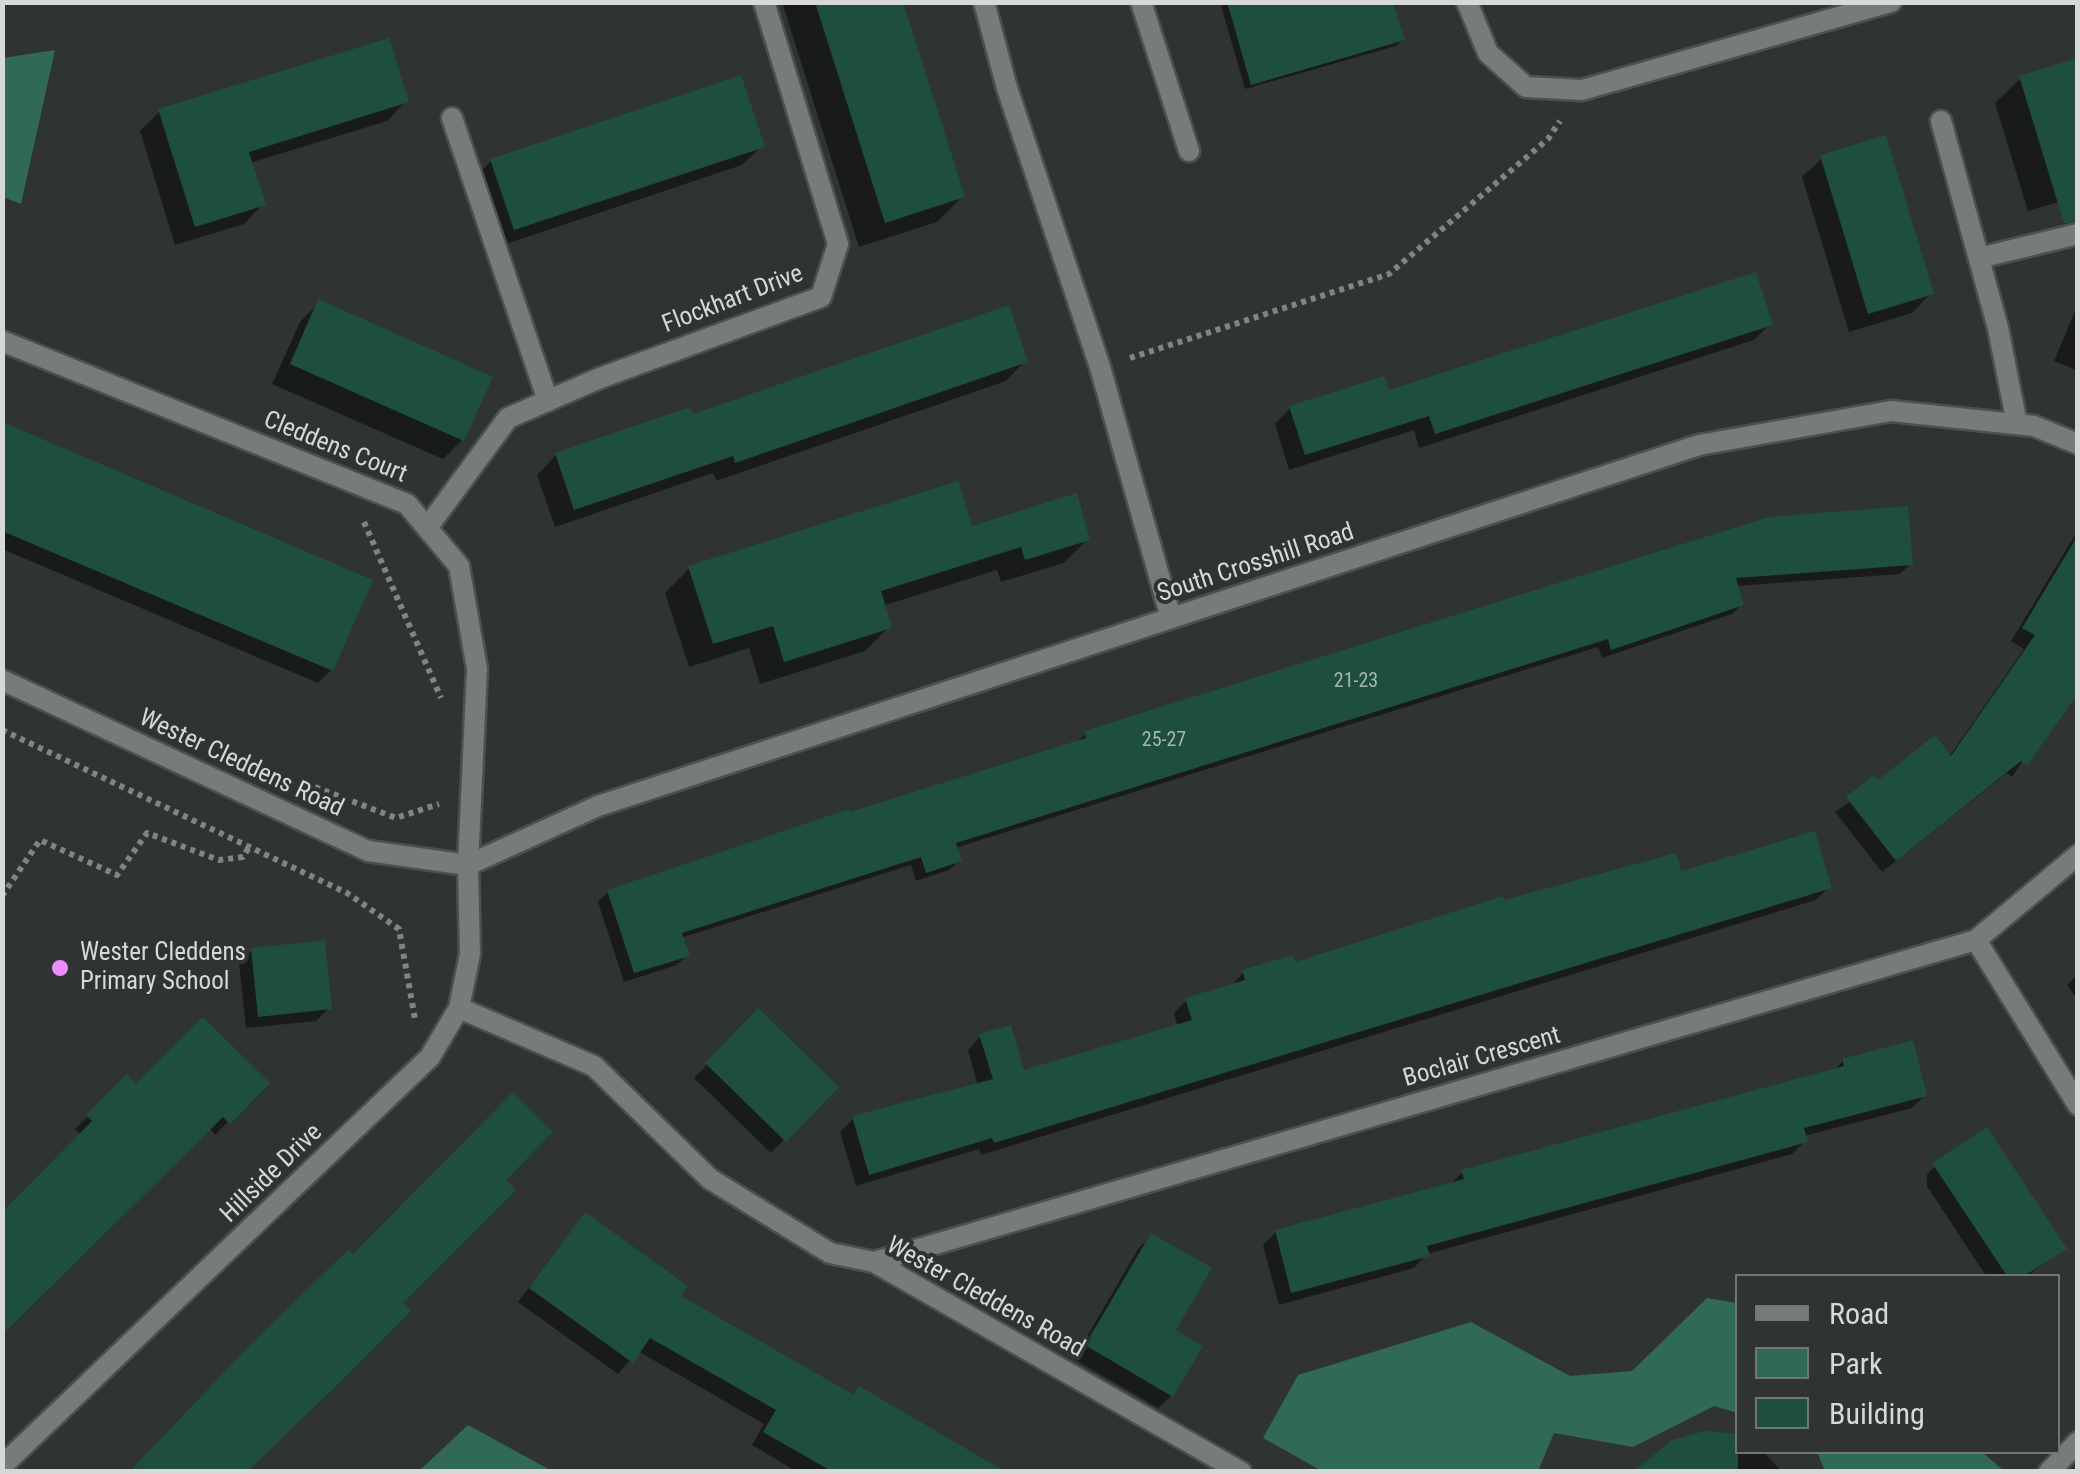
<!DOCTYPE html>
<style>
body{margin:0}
#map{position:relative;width:2080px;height:1474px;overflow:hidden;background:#2f3432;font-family:"Roboto Condensed",sans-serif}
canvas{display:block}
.frame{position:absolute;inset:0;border:5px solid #d6d9d8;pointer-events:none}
.legend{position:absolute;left:1735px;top:1274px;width:325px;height:180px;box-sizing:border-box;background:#2f3432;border:2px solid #727674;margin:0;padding:12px 18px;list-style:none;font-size:30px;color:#d6d9d8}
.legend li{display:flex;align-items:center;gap:20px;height:50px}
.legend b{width:50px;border:2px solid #727674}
</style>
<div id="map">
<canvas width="2080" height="1474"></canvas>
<div class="frame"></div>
<ul class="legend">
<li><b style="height:12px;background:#777c7a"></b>Road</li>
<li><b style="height:28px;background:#306957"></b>Park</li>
<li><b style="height:28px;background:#1e4e3f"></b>Building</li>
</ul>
</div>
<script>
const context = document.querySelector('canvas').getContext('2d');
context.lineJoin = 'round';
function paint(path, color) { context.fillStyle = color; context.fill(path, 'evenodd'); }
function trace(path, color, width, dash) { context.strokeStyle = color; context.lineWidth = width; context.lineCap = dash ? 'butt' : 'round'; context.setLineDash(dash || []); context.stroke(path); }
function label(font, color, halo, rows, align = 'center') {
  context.font = font + ' "Roboto Condensed",sans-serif'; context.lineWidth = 8; context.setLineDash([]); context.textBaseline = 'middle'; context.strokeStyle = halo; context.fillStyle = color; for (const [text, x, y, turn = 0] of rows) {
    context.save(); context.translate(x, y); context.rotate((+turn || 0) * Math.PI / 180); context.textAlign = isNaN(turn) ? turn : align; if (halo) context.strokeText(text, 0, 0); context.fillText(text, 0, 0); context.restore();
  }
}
const green = new Path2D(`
 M55,50L21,204L3,197V58Z
 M1707,1298L1737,1303V1413L1714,1406L1633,1447L1554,1433L1538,1471H1322L1263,1438L1298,1375L1471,1322L1570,1376L1632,1371Z
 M468,1425L552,1471H419Z
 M1817,1452H1982L2004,1471H1825Z`);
const shadow = new Path2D(`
 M782,2H901L962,197L937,222L859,247Z
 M1220,2H1391L1402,40L1396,46L1245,89Z
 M2021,78L2078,196L2028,211L1995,103Z
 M406,101L387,121L250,163L263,204L244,224L175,245L140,131L159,112Z
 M762,146L742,165L494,248L472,180L491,161Z
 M1822,158L1931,293L1912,313L1849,332L1802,177Z
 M319,302L462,440L443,459L272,384L300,322Z
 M2078,304V371L2054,361Z
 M1770,324L1754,340L1419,448L1414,430L1289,470L1275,424L1290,408Z
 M1025,361L1006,381L716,481L713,473L555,527L537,475L556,455L691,417Z
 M2,425L331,670L318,683L2,549Z
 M1769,519L1910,564L1900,574L1736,586L1742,604L1732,614L1602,658L1598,647L955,848L959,861L949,870L916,881L911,865L681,938L687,955L677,965L624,982L598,902L608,892L1075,744L1085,734Z
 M2078,530V680L2012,777L2007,773L1882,872L1835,812L1878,783L1949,757L2024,649L2011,641Z
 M1088,539L1064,563L1001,582L997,570L882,606L889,627L865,651L760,684L749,648L689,667L665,593L689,569Z
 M1679,874L1829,887L1816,900L981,1155L979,1149L856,1186L840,1132L853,1119L978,1086L968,1050L980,1037L1023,1073L1177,1025L1174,1013L1187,1000L1231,986L1244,972L1294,965L1503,903Z
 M252,950L329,1008L316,1021L246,1028L239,963Z
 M2078,974V1001L2067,985Z
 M758,1012L836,1087L771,1153L694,1078Z
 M1843,1061L1925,1095L1912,1108L1804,1136L1805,1141L1792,1154L1427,1254L1414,1268L1279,1305L1263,1245L1276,1232L1448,1186L1463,1172L1833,1072Z
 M127,1078L136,1087L266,1083L215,1135L209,1128L81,1135L75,1129Z
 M1940,1161L2064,1249L2027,1276H1986L1927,1186V1174Z
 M581,1221L677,1297L852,1397L1000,1472H797L752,1445L764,1424L638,1351L618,1374L518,1302Z
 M1151,1236L1172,1331L1171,1396L1158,1408L1074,1359L1138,1249Z
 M1738,1452H1764L1782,1472H1639Z`);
const building = new Path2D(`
 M815,2H903L965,197L885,223Z
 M1227,2H1393L1405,40L1251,85Z
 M389,38L409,102L249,152L266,205L195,227L158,109Z
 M2078,58V221L2064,223L2019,76Z
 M741,75L765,147L514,230L490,159Z
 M1886,135L1934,294L1868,314L1820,155Z
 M1756,272L1773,325L1435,434L1429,416L1305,455L1289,406L1384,376L1389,390Z
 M318,299L493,377L464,441L290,364Z
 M1009,305L1028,362L735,463L733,456L574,510L555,453L690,407L693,414Z
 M2,422L373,580L333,671L2,531Z
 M958,481L972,526L1077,493L1090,540L1025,560L1021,547L881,591L892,628L784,662L773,626L713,644L688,566Z
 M1908,506L1913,565L1736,578L1744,605L1611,650L1608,639L956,843L962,861L926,873L921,857L682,933L690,956L634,973L607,890L849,809L850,812L1086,738L1084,731L1769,517Z
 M2078,535V693L2027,766L2021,761L1896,861L1846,797L1874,775L1878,780L1935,735L1951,756L2035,635L2022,628Z
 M1815,831L1832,888L994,1143L992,1138L869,1175L852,1116L993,1079L979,1034L1011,1025L1024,1070L1192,1020L1185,998L1245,980L1242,970L1293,955L1295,962L1503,896L1504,900L1676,853L1681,871Z
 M325,940L332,1009L258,1017L251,948Z
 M758,1008L839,1087L786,1142L705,1063Z
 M203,1017L270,1083L230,1124L223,1117L2,1335V1212L92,1121L86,1115L127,1074L136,1084Z
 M1913,1040L1927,1096L1804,1128L1808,1142L1427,1246L1430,1256L1291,1293L1275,1230L1464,1179L1461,1170L1844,1066L1842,1059Z
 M513,1092L553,1132L506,1180L516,1190L403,1303L411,1311L337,1385L247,1472H129L253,1342L349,1249L353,1254Z
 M1987,1127L2067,1249L2024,1276H2007L1932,1163Z
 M585,1212L688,1286L681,1296L854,1395L859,1386L1006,1472H833L763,1432L776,1410L650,1338L633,1363L529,1288Z
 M1151,1233L1212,1268L1176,1330L1203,1346L1173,1397L1085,1345Z
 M1705,1431L1738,1434V1472H1633L1672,1440Z`);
const path = new Path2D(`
 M1130,358L1389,274L1548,139L1560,121
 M364,522L441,698
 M2,730L347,893L399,929L415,1019
 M315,787L396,818L439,804
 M2,896L40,840L117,875L147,833L219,860L243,857L249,847`);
const service = new Path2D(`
 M1141,2L1189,151
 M1979,258L2078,234`);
const minor = new Path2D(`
 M984,2L1007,88L1100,367L1171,618
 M1467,2L1488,53L1526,87L1582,90L1891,2
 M452,118L548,401
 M1941,121L1998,328L2017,424
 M2,341L407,504L459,566L477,669L468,865L470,954L459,1008L430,1057L2,1466
 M427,528L508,418L600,378L821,297L838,244L764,2
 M1976,940L2078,1105
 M459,1008L594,1066L710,1179L830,1253L874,1262L1241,1472
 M874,1262L1976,940L2078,855
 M2049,1472L2078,1442`);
const tertiary = new Path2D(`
 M2,680L368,851L468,865L598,806L1699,445L1891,411L2034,426L2078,444`);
const markers = [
 [60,968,10,"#ea8dfd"]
];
const numberNames = [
 ["21-23",1356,682],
 ["25-27",1164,741]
];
const streetNames = [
 ["Flockhart Drive",733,300,-21],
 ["Cleddens Court",335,448,22],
 ["South Crosshill Road",1256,564,-18],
 ["Wester Cleddens Road",241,764,25],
 ["Boclair Crescent",1482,1058,-16],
 ["Hillside Drive",272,1174,-44],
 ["Wester Cleddens Road",985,1298,29]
];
const poiNames = [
 ["Wester Cleddens",80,954],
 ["Primary School",80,983]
];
paint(green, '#306957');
paint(shadow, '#0007');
paint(building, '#1e4e3f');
trace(service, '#4c514f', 25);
trace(minor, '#4c514f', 25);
trace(tertiary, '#4c514f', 25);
trace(path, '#808482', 6, [5, 5]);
trace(service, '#777c7a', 20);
trace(minor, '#777c7a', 20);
trace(tertiary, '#777c7a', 20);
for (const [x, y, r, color] of markers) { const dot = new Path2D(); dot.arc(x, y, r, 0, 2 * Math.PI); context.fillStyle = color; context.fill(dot); trace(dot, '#2f3432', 4); }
label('20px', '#a8b6b2', null, numberNames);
label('25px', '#d6d9d8', '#2f3432', streetNames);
label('25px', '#d6d9d8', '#2f3432', poiNames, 'left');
</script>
